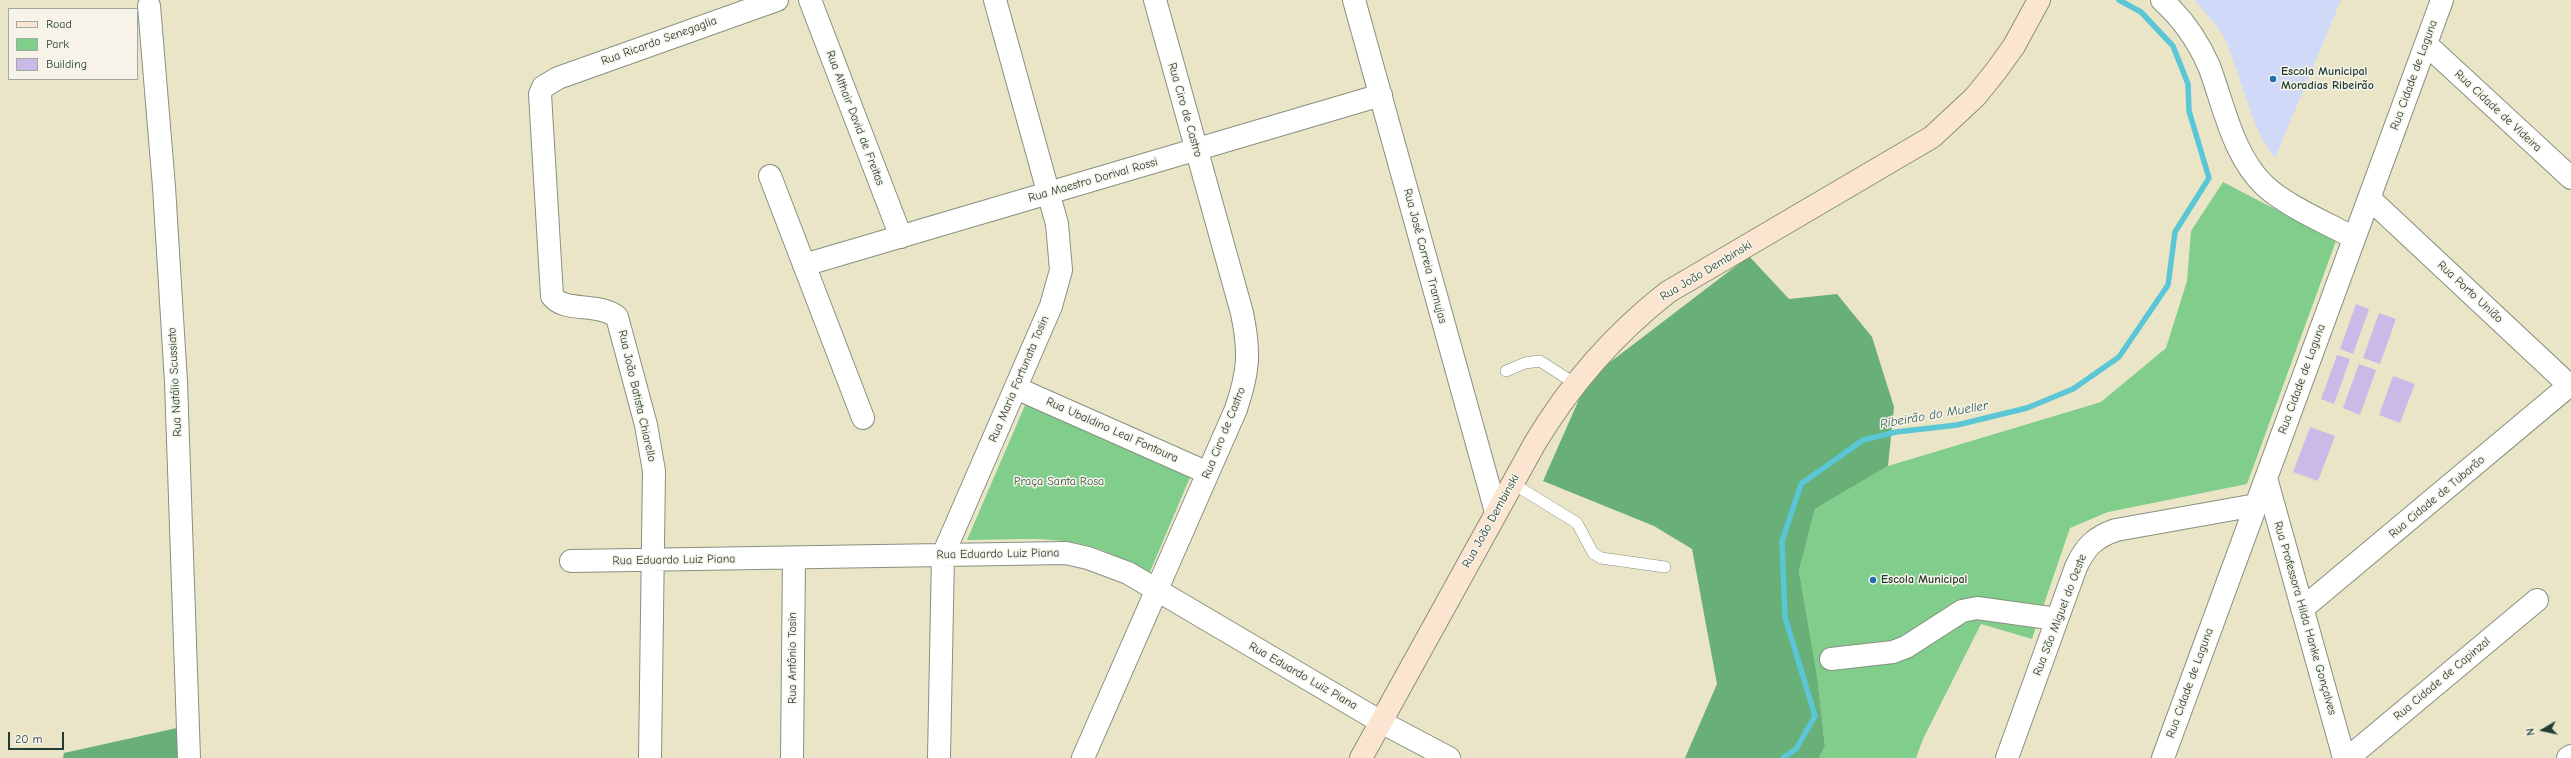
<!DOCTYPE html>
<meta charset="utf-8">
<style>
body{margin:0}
#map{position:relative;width:2571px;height:758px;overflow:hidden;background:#ebe5c8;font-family:"Comic Neue",sans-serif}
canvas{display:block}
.legend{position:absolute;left:8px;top:8px;width:130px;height:72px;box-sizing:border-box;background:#f7f3e8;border:1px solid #a1aaa0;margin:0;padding:5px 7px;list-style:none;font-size:12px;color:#1f3d34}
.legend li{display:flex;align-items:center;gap:8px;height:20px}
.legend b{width:20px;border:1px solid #a1aaa0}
.north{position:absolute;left:2523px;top:710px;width:40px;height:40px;-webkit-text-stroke:3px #f7f3e8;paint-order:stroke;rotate:261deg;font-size:11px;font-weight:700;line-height:16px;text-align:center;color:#1f3d34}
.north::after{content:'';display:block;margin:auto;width:14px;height:18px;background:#1f3d34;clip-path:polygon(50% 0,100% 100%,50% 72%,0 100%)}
.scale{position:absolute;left:8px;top:732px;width:56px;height:18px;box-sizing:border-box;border:2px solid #1f3d34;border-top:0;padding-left:5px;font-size:12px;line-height:14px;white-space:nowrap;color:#1f3d34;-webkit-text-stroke:3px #f7f3e8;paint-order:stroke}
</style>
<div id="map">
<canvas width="2571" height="758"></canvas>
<ul class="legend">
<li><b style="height:5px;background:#fce5d0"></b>Road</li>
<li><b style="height:11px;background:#81cd8b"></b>Park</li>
<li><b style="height:11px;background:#cbb9e8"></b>Building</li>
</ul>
<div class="north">N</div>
<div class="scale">20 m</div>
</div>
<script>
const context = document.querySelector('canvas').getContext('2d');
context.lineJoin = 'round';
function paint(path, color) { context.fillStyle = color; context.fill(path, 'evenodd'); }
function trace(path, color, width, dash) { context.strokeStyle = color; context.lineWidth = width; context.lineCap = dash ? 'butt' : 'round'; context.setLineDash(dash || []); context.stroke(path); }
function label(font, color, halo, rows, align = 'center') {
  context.font = font + ' "Comic Neue",sans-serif'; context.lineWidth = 3; context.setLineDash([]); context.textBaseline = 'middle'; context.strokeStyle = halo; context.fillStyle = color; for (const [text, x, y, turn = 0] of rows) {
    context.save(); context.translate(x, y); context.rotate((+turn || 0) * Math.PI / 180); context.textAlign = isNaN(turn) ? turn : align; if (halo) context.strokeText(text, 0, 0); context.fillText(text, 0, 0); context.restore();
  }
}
const built = new Path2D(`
 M2194,0H2341L2275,158L2263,141L2253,118L2226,40L2216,25Z`);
const green = new Path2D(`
 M2223,182L2336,241L2247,484L2108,512L2070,528L2032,639L1981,624L1923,739L1916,758H1819L1825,746L1817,675L1799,571L1815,509L1888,466L2101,402L2166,348L2187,281L2191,231Z
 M1026,403L1191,475L1149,574C1132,565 1115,554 1096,548C1056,535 1009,540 967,540Z`);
const forest = new Path2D(`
 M1749,256L1789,299L1837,294L1872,337L1894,407L1888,466L1815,509L1799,571L1817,675L1825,746L1819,758H1685L1717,684L1692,549L1654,526L1543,481L1588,379Z
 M177,728L178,758H63L64,753Z`);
const stream = new Path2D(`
 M1783,758L1796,749L1815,716L1785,617L1782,541L1801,484L1863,440L1896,432L1957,425L2027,408L2073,389L2119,357L2168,285L2175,232L2209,178L2189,111L2188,84L2173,46L2141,12L2119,0`);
const building = new Path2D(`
 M2356,304L2369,309L2353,354L2340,349Z
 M2379,313L2396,319L2380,364L2363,358Z
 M2337,355L2350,359L2334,404L2321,399Z
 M2359,364L2376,370L2360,415L2343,408Z
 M2393,376L2415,384L2400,423L2379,415Z
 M2310,427L2335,436L2318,481L2293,472Z`);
const lane = new Path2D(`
 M1506,371L1525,363L1540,361L1574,383
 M1512,483L1577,523L1593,553L1601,558L1665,567`);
const street = new Path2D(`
 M810,0L901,237
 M1354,0L1496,512
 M2162,0C2182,18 2198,41 2209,66C2224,106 2233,156 2265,186C2288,207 2327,223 2354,238
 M149,6L164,187L176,382L189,758
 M2426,44L2571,178
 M770,176L863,418
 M2369,198L2571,387
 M804,265L1381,95
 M1016,388L1208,473
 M2266,478L2344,758
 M571,561L1066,553L1088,558L1128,573L1381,722L1449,758
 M2302,609L2571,384
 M1831,659L1893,652L1906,647L1962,611L1977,608L2057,619
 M650,758L654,471L646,425L617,317C599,302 564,313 552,296L540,94L543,87L558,78L777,0
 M792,758L794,558
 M939,758L943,555L1051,306L1061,270L1057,224L995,0
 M1083,758L1236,409C1249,371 1250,352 1242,313L1155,0
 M2007,758L2076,567C2085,547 2095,537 2116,530L2256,505
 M2163,758L2442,0
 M2348,758L2537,600
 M2568,758L2571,756`);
const secondary = new Path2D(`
 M1361,758L1535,443C1571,383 1613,335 1668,292L1932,137L1975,97L1996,71L2014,46L2039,0`);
const markers = [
 [2273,79,4,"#1f6fb2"],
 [1873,580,4,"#1f6fb2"]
];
const streetNames = [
 ["Rua Ricardo Senegaglia",659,41,-20],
 ["Rua Cidade de Laguna",2414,75,-70],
 ["Rua Ciro de Castro",1185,110,74],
 ["Rua Cidade de Videira",2498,111,43],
 ["Rua Althair David de Freitas",855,118,69],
 ["Rua Maestro Dorival Rossi",1093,180,-16],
 ["Rua José Correia Tramujas",1425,256,75],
 ["Rua João Dembinski",1706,271,-31],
 ["Rua Porto União",2470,292,43],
 ["Rua Maria Fortunata Tosin",1019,379,-67],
 ["Rua Cidade de Laguna",2302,379,-70],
 ["Rua Natálio Scussiato",175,382,-93],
 ["Rua João Batista Chiarello",637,396,77],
 ["Rua Ubaldino Leal Fontoura",1112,430,24],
 ["Rua Ciro de Castro",1224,433,-68],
 ["Rua Cidade de Tubarão",2437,497,-40],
 ["Rua João Dembinski",1491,521,-61],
 ["Rua Eduardo Luiz Piana",998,554,-1],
 ["Rua Eduardo Luiz Piana",674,560,-1],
 ["Rua São Miguel do Oeste",2060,615,-69],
 ["Rua Professora Hilda Hanke Gonçalves",2305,618,74],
 ["Rua Antônio Tosin",793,658,-90],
 ["Rua Eduardo Luiz Piana",1303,676,30],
 ["Rua Cidade de Capinzal",2442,679,-40],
 ["Rua Cidade de Laguna",2190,683,-70]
];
const poiNames = [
 ["Escola Municipal",2281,72],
 ["Moradias Ribeirão",2281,86],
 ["Escola Municipal",1881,580]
];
const parkNames = [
 ["Praça Santa Rosa",1059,482]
];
const waterNames = [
 ["Ribeirão do Mueller",1934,415,-10]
];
paint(built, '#d1d9f9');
paint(green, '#81cd8b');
paint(forest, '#68b077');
trace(stream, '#5bc6d5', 5.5);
paint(building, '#cbb9e8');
trace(lane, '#85917e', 12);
trace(street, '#85917e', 24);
trace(secondary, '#85917e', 24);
trace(lane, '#fff', 11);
trace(street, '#fff', 22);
trace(secondary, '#fce5d0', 22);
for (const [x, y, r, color] of markers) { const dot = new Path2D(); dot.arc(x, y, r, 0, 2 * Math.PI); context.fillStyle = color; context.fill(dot); trace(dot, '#f7f3e8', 1.5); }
label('12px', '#1f3d34', '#f7f3e8', streetNames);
label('bold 12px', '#1f3d34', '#f7f3e8', poiNames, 'left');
label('12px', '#335a45', '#f7f3e8', parkNames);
label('italic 13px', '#2e5f5c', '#f7f3e8', waterNames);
</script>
